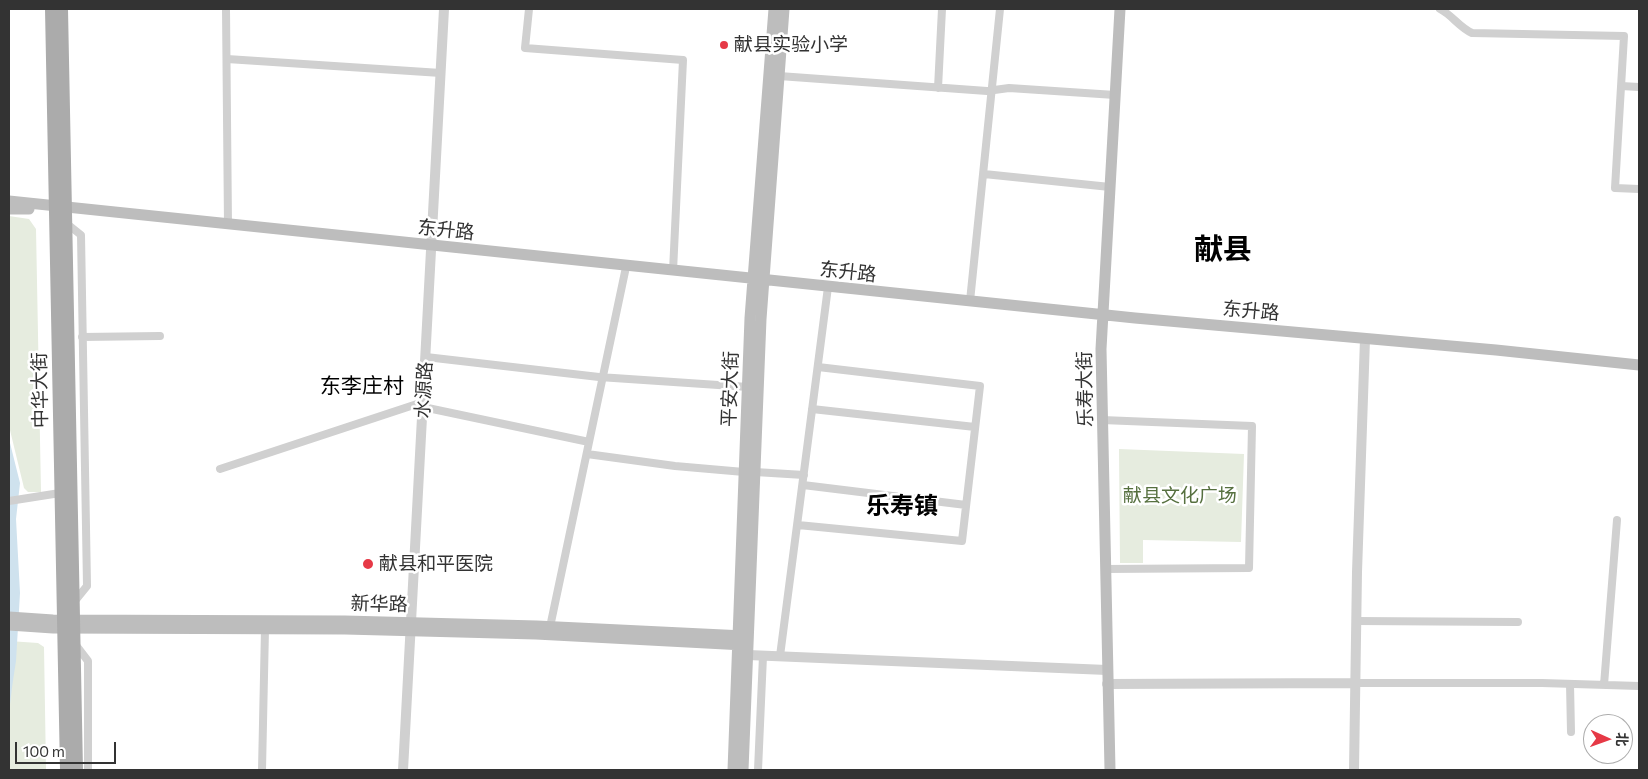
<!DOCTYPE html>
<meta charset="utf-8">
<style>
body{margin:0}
#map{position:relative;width:1648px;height:779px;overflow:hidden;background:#fff;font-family:Commissioner,"Noto Sans SC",sans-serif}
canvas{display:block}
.frame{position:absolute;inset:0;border:10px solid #333;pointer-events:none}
.north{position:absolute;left:1583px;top:714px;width:50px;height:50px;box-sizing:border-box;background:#fff;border:1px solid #adadad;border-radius:50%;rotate:92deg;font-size:14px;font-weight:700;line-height:20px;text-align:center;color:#333}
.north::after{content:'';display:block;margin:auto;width:18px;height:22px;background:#e63946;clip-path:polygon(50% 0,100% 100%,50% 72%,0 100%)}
.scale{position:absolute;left:15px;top:742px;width:101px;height:22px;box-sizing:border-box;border:2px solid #333;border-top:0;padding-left:6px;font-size:15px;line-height:18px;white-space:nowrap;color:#333;-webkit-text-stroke:4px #fff;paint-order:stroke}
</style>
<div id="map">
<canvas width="1648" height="779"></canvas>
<div class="frame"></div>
<div class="north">北</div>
<div class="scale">100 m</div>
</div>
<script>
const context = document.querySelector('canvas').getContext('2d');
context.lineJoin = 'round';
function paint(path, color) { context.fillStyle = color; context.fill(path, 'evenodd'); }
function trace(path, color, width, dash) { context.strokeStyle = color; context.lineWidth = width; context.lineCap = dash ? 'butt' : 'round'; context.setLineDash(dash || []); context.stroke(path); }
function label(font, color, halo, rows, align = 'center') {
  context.font = font + ' Commissioner,"Noto Sans SC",sans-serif'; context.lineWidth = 5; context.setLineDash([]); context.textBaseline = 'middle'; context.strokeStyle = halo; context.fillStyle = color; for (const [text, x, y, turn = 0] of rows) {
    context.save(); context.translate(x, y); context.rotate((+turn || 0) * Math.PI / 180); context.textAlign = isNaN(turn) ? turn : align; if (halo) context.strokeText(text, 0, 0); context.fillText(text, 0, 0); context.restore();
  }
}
const green = new Path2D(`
 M9,216L29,219L36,229L41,492H28L24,488L9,426Z
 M1119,449L1244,454L1241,542L1143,540V563H1120Z
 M9,641L38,643L44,647L46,770H9Z`);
const water = new Path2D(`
 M9,439L20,483L16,519L20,593L16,661C13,680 10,699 9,718C9,728 11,737 9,747Z`);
const minor = new Path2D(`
 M226,9L228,225
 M529,9L525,48L683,60L673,271
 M1440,9C1452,15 1459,27 1472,33L1624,36L1615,188L1639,189
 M227,59L441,73
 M779,76L987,91L1009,88L1115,95
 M1621,86L1639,87
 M938,88L942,9
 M984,174L1110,187
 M66,223L81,235L87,586L74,602
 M970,301L1000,9
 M82,337L160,336
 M426,357L599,377L748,387
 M423,407L589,442
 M812,409L975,427
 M1102,420L1252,426L1249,568L1105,569
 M587,454L675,466L744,472
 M220,469L423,402
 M755,472L804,475
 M803,485L966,505
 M9,501L60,493
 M798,525L962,541L980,386L818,367
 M1356,621L1518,622
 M550,627L626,267
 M75,644L88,661V770
 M780,656L828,287
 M1354,683H1542L1639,686
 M1570,684L1571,732
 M1604,685L1617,520
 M262,770L265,629
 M758,770L763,656`);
const tertiary = new Path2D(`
 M748,655L1107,670
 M1107,684L1354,683
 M403,770L444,9
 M1354,770L1357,572L1365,339`);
const secondary = new Path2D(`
 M9,201L1135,318L1496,350L1639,365
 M9,209H29
 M9,617L53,620L345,621L537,626L744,636
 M9,625L53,628L345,629L536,634L744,645
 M733,770L750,318L774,9
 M743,770L761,319L784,9
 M1110,770L1101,349L1120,9`);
const primary = new Path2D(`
 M51,9L66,770
 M62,9L77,770`);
const markers = [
 [724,45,5,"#e63946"],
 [368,564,6,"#e63946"]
];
const poiNames = [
 ["献县实验小学",734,45],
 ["献县和平医院",379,564]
];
const streetNames = [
 ["东升路",446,230,6],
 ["东升路",848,272,6],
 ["东升路",1251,311,5],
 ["平安大街",730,389,-88],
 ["乐寿大街",1085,389,-91],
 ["中华大街",40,390,-91],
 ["水源路",424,390,-87],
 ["新华路",379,604,1]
];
const parkNames = [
 ["献县文化广场",1180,496]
];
const quarterNames = [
 ["东李庄村",362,386]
];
const districtNames = [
 ["乐寿镇",902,506]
];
const townNames = [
 ["献县",1223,249]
];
paint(green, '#e6ecdf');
paint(water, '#cfe2ee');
trace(minor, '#d0d0d0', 8);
trace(tertiary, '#d0d0d0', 10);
trace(secondary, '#bdbdbd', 11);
trace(primary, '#ababab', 12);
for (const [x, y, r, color] of markers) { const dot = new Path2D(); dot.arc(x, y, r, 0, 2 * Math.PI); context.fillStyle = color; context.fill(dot); trace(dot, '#fff', 2); }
label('19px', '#333', '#fff', poiNames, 'left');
label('19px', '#333', '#fff', streetNames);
label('19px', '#56703f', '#fff', parkNames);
label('21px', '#000', '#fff', quarterNames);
label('bold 24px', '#000', '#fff', districtNames);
label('bold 29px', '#000', '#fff', townNames);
</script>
